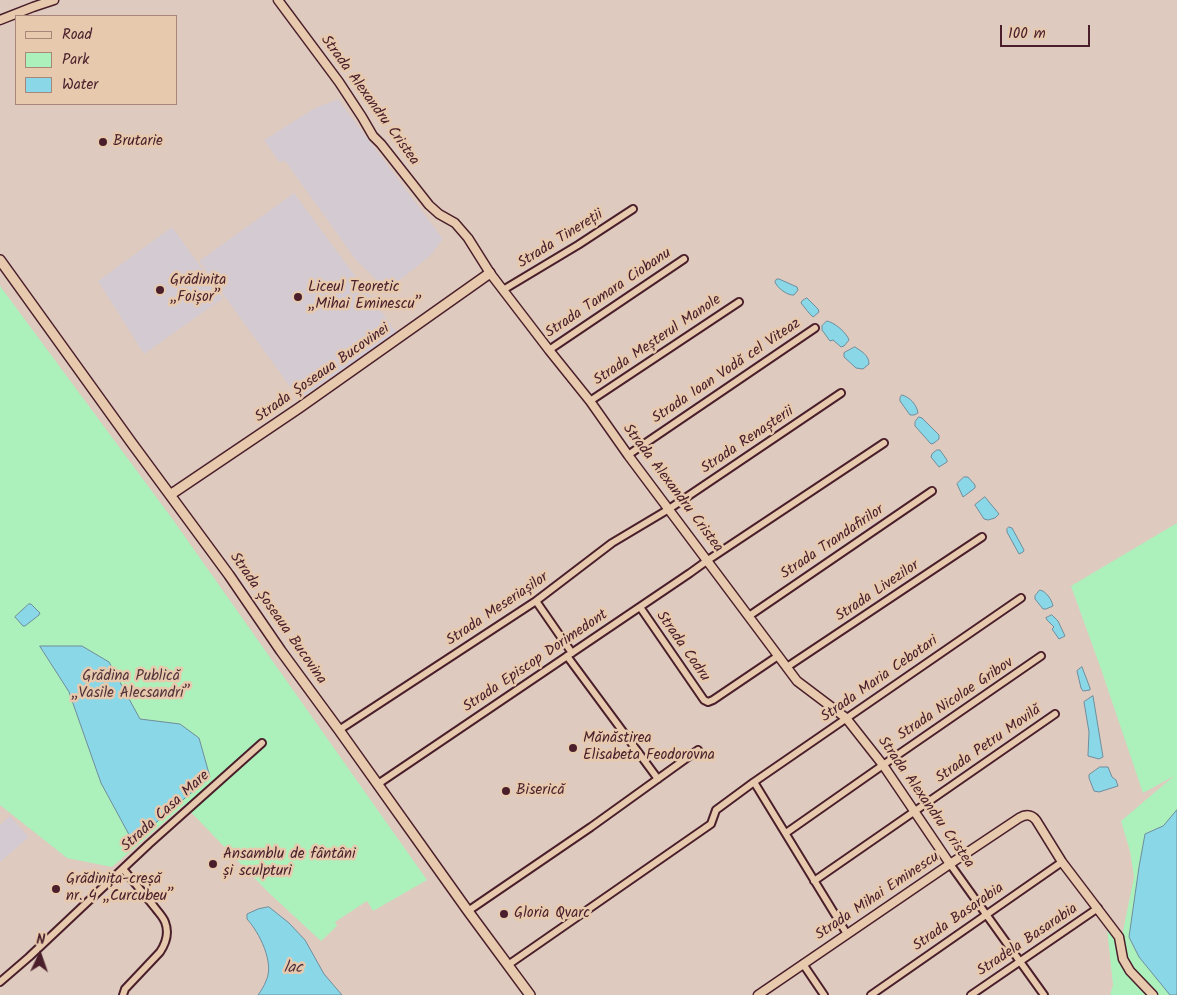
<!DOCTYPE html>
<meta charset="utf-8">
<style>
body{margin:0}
#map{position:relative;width:1177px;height:995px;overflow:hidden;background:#decabe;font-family:Kalam,sans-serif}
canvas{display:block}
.legend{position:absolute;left:15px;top:15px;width:162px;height:90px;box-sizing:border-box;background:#e7caae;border:1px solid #a8867a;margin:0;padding:6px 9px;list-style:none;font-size:15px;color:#4a1f2b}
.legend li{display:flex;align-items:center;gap:10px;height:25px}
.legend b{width:25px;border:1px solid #a8867a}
.north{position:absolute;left:15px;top:930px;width:50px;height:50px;-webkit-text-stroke:4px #e7caae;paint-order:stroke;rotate:3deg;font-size:14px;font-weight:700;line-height:20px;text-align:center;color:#4a1f2b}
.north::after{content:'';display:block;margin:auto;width:18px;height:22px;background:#4a1f2b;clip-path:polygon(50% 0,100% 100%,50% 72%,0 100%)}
.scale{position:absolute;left:1000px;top:25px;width:90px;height:22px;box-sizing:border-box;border:2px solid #4a1f2b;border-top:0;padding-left:6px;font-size:15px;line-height:18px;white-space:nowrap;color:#4a1f2b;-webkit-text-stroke:4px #e7caae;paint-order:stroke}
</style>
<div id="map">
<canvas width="1177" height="995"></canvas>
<ul class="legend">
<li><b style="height:6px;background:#e7caae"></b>Road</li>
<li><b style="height:14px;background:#acf1bc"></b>Park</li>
<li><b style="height:14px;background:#89d7e7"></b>Water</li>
</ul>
<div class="north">N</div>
<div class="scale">100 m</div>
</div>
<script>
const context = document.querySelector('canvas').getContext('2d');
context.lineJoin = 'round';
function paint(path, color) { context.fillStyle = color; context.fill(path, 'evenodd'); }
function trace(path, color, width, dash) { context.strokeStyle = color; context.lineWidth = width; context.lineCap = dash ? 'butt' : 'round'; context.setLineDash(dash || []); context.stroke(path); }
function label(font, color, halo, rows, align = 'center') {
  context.font = font + ' Kalam,sans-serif'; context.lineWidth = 5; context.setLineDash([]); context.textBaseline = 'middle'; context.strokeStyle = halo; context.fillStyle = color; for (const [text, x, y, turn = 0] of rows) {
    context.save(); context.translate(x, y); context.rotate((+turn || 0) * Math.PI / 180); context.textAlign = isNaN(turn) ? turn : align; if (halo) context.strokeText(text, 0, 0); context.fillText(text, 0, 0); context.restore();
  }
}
const built = new Path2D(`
 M338,99L443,239L430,256L387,290L356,260L285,161L279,162L264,140L315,108Z
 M294,193L397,333L299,399L199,261Z
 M172,227L223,298L144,354L98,281Z
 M10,816L29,837L0,862V825Z`);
const green = new Path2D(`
 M0,286L171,517L427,880L373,911L367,901L335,922L337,926L321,941L269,893L184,805L112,867L67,858L0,805Z
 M1177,523V995H1157L1133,969L1126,957L1122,936L1134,877L1130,851L1121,821L1174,776L1143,793L1101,669L1071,586Z
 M1107,928L1117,938L1133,979L1148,995H1110L1113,985Z`);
const water = new Path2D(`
 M777,279H779L797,287L798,290L794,295C788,296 777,288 775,282Z
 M807,298L818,309L819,312L813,317L809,313L801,303L802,301Z
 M827,321C834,322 847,333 849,340L844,346L841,347L833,340L830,341L822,330V326Z
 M855,347C861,351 869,355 869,364L863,369L856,368L844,357V353Z
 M902,395C910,397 917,405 918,413L914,415H910L900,401V398Z
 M919,417L922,418L939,435V439L934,443L931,444L915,426V422Z
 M937,450H940L947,460V462L939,467L931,457L932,454Z
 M964,477H968L975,485V488L963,497L957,484Z
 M985,497L999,514L995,518L988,520L984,519L975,505Z
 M1009,527L1012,528L1024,550L1023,552L1019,554L1007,532V529Z
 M1040,590C1046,591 1052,600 1053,606L1046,609H1043L1035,599V596Z
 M29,604H31L40,613L39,615L25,626H23L15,617Z
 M1052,615L1058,621L1065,636L1059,639L1052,629L1054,627L1047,620L1046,618Z
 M40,646H82L109,662L140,719L180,724L199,738L210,777L133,842L101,783L69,692Z
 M1082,667L1090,688V690L1083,691L1081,688L1077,671Z
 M1093,696L1103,757L1099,759L1088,756V755L1089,732L1084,702Z
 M1100,767H1108L1112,777L1116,780L1118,786L1099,792L1094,791L1089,778V775Z
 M1177,810V995H1170L1139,957L1129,937L1139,867L1145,834L1163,826Z
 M269,907L289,923L305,940L324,974L342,995H258C261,991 264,986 266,981C275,963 259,932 247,919V914L258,909Z`);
const minor = new Path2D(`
 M503,290L578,245L633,209
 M549,350L684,259
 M590,401L739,302
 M628,455L815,328
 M536,601L572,653
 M640,607L704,700L708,702L713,700L778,656
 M749,616L932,491
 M567,656L658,779
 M787,667L982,537
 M339,730L536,601L612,543L669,509L841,393
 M754,782L847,934
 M378,784L690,573L708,560L884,443
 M786,833L883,765L1041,656
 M950,864L1044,995
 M123,869C134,882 145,895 156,909C159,913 163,917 165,922C169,932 166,943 160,952L125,989L123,995
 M814,881L1055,714
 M468,911L591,827L698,750
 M803,964L824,995
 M508,965L711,824L716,810L754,782L1021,598
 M0,982L29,957L149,844L262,743
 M871,995L1062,862
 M971,995L1098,908`);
const tertiary = new Path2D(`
 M278,0L339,82L362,117L373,136L381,144L429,205L439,214L455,223L468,238L490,273L549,350L590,401L628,455L797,681L846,718L883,765L950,864
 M0,20L33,7L54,0
 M758,995L950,864L1019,818C1026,814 1031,814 1036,820L1062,862L1119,937L1123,959L1130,971L1153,995`);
const secondary = new Path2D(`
 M0,260L131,442L229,575L281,651L339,730L468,911L530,995
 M170,495L299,408L490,273`);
const markers = [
 [103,142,5,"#4a1f2b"],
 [160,290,5,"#4a1f2b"],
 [298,297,5,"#4a1f2b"],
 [573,748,5,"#4a1f2b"],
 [506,791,5,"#4a1f2b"],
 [213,864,5,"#4a1f2b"],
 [56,889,5,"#4a1f2b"],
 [504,914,5,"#4a1f2b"]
];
const streetNames = [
 ["Strada Alexandru Cristea",369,101,54],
 ["Strada Tinereții",561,240,-32],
 ["Strada Tamara Ciobanu",609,294,-34],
 ["Strada Meșterul Manole",658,341,-34],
 ["Strada Ioan Vodă cel Viteaz",727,372,-34],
 ["Strada Șoseaua Bucovinei",323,374,-35],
 ["Strada Renașterii",748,441,-34],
 ["Strada Alexandru Cristea",672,489,53],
 ["Strada Trandafirilor",833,543,-34],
 ["Strada Livezilor",878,592,-34],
 ["Strada Meseriașilor",498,610,-34],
 ["Strada Șoseaua Bucovina",277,619,55],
 ["Strada Codru",682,647,55],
 ["Strada Episcop Dorimedont",536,662,-34],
 ["Strada Maria Cebotari",880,680,-35],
 ["Strada Nicolae Gribov",956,700,-34],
 ["Strada Petru Movilă",989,745,-35],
 ["Strada Alexandru Cristea",925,803,55],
 ["Strada Casa Mare",166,812,-42],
 ["Strada Mihai Eminescu",878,897,-34],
 ["Strada Basarabia",959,918,-35],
 ["Stradela Basarabia",1028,941,-34]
];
const poiNames = [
 ["Brutarie",113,142],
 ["Grădinița",170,281],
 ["„Foișor”",170,298],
 ["Liceul Teoretic",308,288],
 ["„Mihai Eminescu”",308,305],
 ["Mănăstirea",583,739],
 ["Elisabeta Feodorovna",583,756],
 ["Biserică",516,791],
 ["Ansamblu de fântâni",223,855],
 ["și sculpturi",223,872],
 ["Grădinița-creșă",66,880],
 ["nr. 4 „Curcubeu”",66,897],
 ["Gloria Qvarc",514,914]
];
const parkNames = [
 ["Grădina Publică",131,677],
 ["„Vasile Alecsandri”",131,694]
];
const waterNames = [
 ["lac",293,969]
];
paint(built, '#d4cad1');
paint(green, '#acf1bc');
paint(water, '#89d7e7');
trace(water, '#708d9c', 1);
trace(minor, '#4a1f2b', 10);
trace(tertiary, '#4a1f2b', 11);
trace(secondary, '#4a1f2b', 12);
trace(minor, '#e7caae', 6);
trace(tertiary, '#e7caae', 8);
trace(secondary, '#e7caae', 9);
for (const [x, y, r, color] of markers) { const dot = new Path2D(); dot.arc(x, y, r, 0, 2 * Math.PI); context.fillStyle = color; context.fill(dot); trace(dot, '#e7caae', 2); }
label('15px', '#4a1f2b', '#e7caae', streetNames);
label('15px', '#4a1f2b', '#e7caae', poiNames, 'left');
label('15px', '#54343a', '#e7caae', parkNames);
label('italic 16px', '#50313e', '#e7caae', waterNames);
</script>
